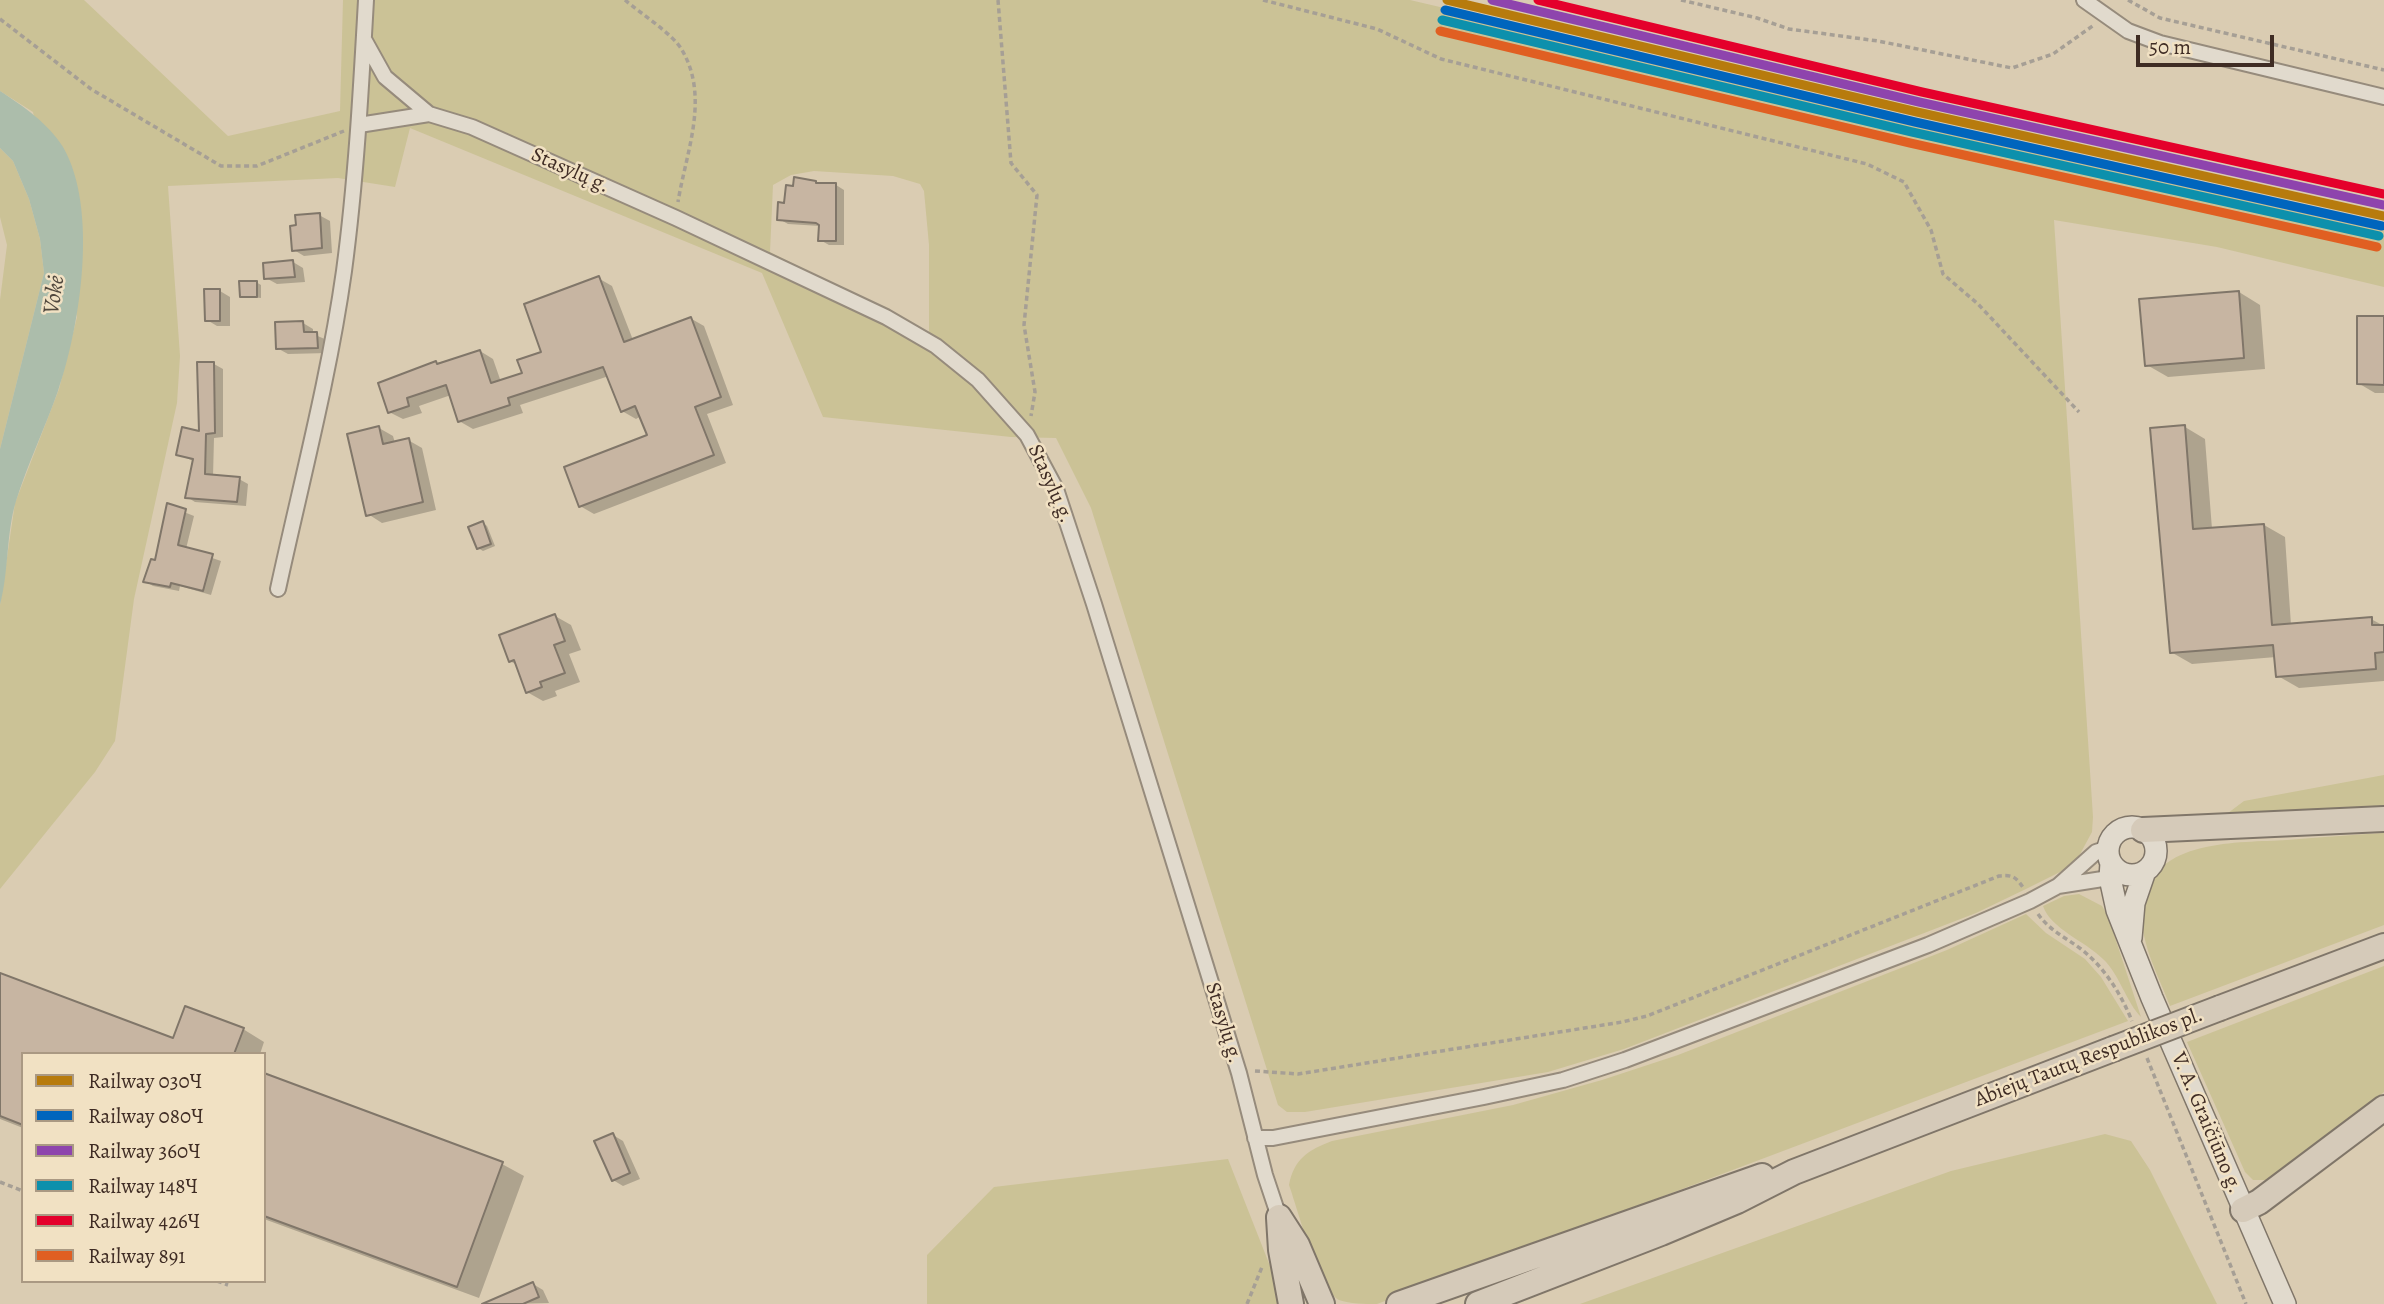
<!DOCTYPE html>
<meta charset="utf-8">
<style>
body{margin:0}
#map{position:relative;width:2384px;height:1304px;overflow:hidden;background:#daccb2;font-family:Alegreya,serif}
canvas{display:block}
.legend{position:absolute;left:21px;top:1052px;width:245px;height:231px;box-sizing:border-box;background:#f1e1c3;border:2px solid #aa9983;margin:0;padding:9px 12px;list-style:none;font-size:21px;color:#3f2c24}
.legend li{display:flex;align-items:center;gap:14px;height:35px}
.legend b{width:35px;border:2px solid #aa9983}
.scale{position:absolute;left:2136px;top:35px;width:138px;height:32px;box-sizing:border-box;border:4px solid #3f2c24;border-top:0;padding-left:9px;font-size:21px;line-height:24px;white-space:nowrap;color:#3f2c24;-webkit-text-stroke:5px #f1e1c3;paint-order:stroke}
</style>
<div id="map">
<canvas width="2384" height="1304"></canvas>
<ul class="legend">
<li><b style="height:9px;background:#b77b0d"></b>Railway 030Ч</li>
<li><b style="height:9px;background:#0065bd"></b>Railway 080Ч</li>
<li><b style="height:9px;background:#8e44ad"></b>Railway 360Ч</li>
<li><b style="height:9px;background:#0d90ac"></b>Railway 148Ч</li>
<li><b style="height:9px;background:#e4002b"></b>Railway 426Ч</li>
<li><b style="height:9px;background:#e05f22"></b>Railway 891</li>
</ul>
<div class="scale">50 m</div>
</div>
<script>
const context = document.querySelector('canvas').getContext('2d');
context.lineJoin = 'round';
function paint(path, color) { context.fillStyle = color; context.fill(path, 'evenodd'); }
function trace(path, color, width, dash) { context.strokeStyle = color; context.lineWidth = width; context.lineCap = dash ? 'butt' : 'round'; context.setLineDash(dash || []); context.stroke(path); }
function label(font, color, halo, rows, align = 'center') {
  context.font = font + ' Alegreya,serif'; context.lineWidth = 5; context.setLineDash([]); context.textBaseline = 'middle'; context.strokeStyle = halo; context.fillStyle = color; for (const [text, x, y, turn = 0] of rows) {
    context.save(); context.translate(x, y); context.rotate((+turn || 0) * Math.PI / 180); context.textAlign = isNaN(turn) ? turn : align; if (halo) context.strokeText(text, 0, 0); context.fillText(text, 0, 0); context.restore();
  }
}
const green = new Path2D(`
 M0,0H84L228,136L340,111L343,0H1410L2384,228V287L2217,247L2054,220L2093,817L2092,832L2079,856L2064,870L2028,888L1976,913L1624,1049L1548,1072L1305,1112H1287L1278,1105L1091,508L1056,438L1011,437L823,417L762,273L410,128L395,187L338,178L168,186L180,356L177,403L134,599L115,741L95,772L0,889V605L15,503L59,389L77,317L33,112L0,91ZM814,171L893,176L920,184L924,191L929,245V332L770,252L773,185L791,175Z
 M0,148L13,161L29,199L40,239L44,273L0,449V300L7,245L0,217Z
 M2384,775V811L2228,817V813L2244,801Z
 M2384,833V925L2170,1006C2158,974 2137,938 2143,903C2153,838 2239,843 2287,840C2320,837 2352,835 2384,833Z
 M2079,894L2102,906L2108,916L2141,1017C2126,1002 2120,975 2103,959C2085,941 2051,929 2043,906L2064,896Z
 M2026,914L2046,933L2085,959L2101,977L2128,1021L1377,1304C1365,1304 1350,1304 1339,1300C1318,1288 1298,1210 1289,1185C1294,1159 1308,1150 1332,1141L1513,1105L1602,1080L1678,1055L1947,950Z
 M2384,966V1092L2274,1180H2253L2245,1172L2187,1042Z
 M2105,1134L2131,1141L2150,1170L2217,1304H1580L1951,1171Z
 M1228,1159L1281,1294L1282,1304H927V1255L994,1187Z`);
const water = new Path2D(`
 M0,91C23,106 48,123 63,147C99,209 80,327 58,391C45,428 28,463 16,501C6,534 9,571 0,605V449L44,273L40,239L29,199L13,161L0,148Z`);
const shadow = new Path2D(`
 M816,182L836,185L844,190V245H829L820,240V226L788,224L779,219L785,205Z
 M319,215L330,221L332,253L304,256L294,250Z
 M293,262L303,268L305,282L277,284L266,278Z
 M598,278L612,286L633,340L690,318L704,326L733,405L707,414L726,463L594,514L580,506L649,436L641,416L636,419L622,411L609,376L520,405L523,413L473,429L459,421L451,395L419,406L422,413L403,419L389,412L412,370L480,351L493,359L501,382L524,374Z
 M256,282L261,285V298L241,296Z
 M220,291L230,297V326H217L207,320Z
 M2239,292L2260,305L2265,369L2168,377L2147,365Z
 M2384,317V393H2375L2358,383Z
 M303,323L313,329V334L327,340L328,353L288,354L277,348Z
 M214,364L223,369V437L214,438L213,477L239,479L248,484L246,506L195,502L187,497L194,461L178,455L201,433Z
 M2185,427L2205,439L2212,529L2264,525L2285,537L2291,625L2371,619L2384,626V681L2299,688L2278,676L2276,657L2192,664L2171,652Z
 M379,428L393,436L395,443L408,440L422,448L436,510L382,523L368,514Z
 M169,506L194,516L186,549L221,561L211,595L180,586L179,591L153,586L145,581L157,562Z
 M483,523L487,526L495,546L483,551L478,548Z
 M555,616L571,625L581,650L569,654L580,682L555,691L557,696L543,701L527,692L517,665L510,661Z
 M0,975L174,1040L243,1029L264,1042L260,1054H23V1128L0,1119Z
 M264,1075L502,1164L524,1176L479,1298L264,1219Z
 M613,1135L623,1141L640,1179L623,1186L613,1180Z
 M533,1284L543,1290L549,1303L507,1304Z`);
const building = new Path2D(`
 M794,177L816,181V183H836V241H818L819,225L816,223L777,220L778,202L784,203L786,185L793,186Z
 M320,213L322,248L292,251L290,226L296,225L295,215Z
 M293,260L295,277L264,279L263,263Z
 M599,276L624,342L691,317L721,397L695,407L714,455L579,507L564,467L647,435L635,406L621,412L603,367L508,398L510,405L458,422L446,385L407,398L409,406L388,413L378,383L436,361L437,364L480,350L491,383L522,373L517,360L541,352L524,304Z
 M239,281H257V297H240Z
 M204,289H220V321H205Z
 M2239,291L2244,358L2145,366L2139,299Z
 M2357,316H2384V385L2357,384Z
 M303,321L304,332H317L318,348L276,349L275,322Z
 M197,362H214L215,433L206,434L205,474L240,477L237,502L185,498L193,459L176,455L182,427L199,431Z
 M2185,425L2193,529L2264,524L2272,625L2372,617V625H2384V652L2375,653L2376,669L2276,677L2273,645L2170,653L2150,428Z
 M379,426L383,444L409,438L423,502L366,516L347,434Z
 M167,503L186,509L178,545L213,554L203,591L171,583L170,587L143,582L151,559L155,560Z
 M483,521L491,544L477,549L468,527Z
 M555,614L565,641L554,645L565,673L540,682L542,687L526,693L514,660L509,662L499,635Z
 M0,973L173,1038L185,1006L244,1028L234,1054H23V1125L0,1116Z
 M264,1073L503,1162L457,1287L264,1216Z
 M613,1133L630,1173L612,1181L594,1141Z
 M533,1282L539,1297L523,1304H482Z`);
const path = new Path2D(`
 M625,0C640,13 673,34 682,50C710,98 686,152 678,202
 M998,0L1011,163L1037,195L1024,325L1035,392L1031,416
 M1263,0L1377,29L1441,59L1867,164L1904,182L1931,230L1943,274L1978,304L2079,412
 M1681,0L1757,18L1789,29L1878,41L2012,68L2053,54L2094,25
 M2128,0L2160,18L2384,70
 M0,19L91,89L221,166H257L344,131
 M2038,914C2050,931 2065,937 2081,949C2105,968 2121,994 2132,1021
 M2147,1058L2246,1304
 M1255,1071L1298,1074L1622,1022L1647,1016L1999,876C2013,874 2017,878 2024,889
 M0,1182L23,1191
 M217,1281L228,1285
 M1247,1304L1262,1267`);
const minor = new Path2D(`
 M2084,0L2128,31L2160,43L2384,97
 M365,41L385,77L429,114
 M359,125L429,114L472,127L676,218L886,317L936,346L978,380L1027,435L1056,489L1094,604L1239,1073L1265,1175L1279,1217
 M278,589C301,483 329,378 344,271C356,181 361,90 366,0
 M2058,886L2128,875
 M1255,1138H1273L1484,1097L1563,1080L1625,1060L1928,945L2030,901L2058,886L2096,852L2108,848`);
const secondary = new Path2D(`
 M2108 851a24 24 0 1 1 48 0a24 24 0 1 1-48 0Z
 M2111,863L2110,878L2117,910L2152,998L2285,1304
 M2131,938L2134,903L2145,871`);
const trunk = new Path2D(`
 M2143,830L2384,819
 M2220,1008L2384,946
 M2243,1210L2259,1202L2384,1108
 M1279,1217L1297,1245L1322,1304
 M1279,1218L1281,1250L1291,1304
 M1399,1304L1762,1176
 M1478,1304L1661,1233L1737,1201L1794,1172L2113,1049`);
const trunkBridge = new Path2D(`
 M2113,1049L2220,1008`);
const rail1 = new Path2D(`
 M1447,0L1917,112L2384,216`);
const rail2 = new Path2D(`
 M1445,10L1915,122L2382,226`);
const rail3 = new Path2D(`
 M1492,0L1919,102L2384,205`);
const rail4 = new Path2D(`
 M1442,20L1912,132L2379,236`);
const rail5 = new Path2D(`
 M1538,0L1922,92L2384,194`);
const rail6 = new Path2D(`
 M1440,31L1910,143L2377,247`);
const streetNames = [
 ["Stasylų g.",570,171,24],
 ["Stasylų g.",1050,484,66],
 ["Stasylų g.",1223,1023,73],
 ["Abiejų Tautų Respublikos pl.",2089,1058,-21],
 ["V. A. Graičiūno g.",2206,1123,67]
];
const waterNames = [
 ["Vokė",55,295,-81]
];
paint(green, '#cbc296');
paint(water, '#acbdab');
paint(shadow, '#0003');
paint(building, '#c7b5a2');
trace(building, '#807669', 2);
trace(minor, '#968b7c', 18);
trace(secondary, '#807669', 24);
trace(trunk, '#807669', 28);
trace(path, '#a69f95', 3.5, [5, 3.5]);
trace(minor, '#e1dacd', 14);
trace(secondary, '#e1dacd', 21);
trace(trunk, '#d5cab9', 24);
trace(trunkBridge, '#807669', 28, []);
trace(trunkBridge, '#d5cab9', 24);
trace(rail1, '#b77b0d', 9);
trace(rail2, '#0065bd', 9);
trace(rail3, '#8e44ad', 9);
trace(rail4, '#0d90ac', 9);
trace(rail5, '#e4002b', 9);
trace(rail6, '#e05f22', 9);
label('21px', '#3f2c24', '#f1e1c3', streetNames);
label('italic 23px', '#51483e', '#f1e1c3', waterNames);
</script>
